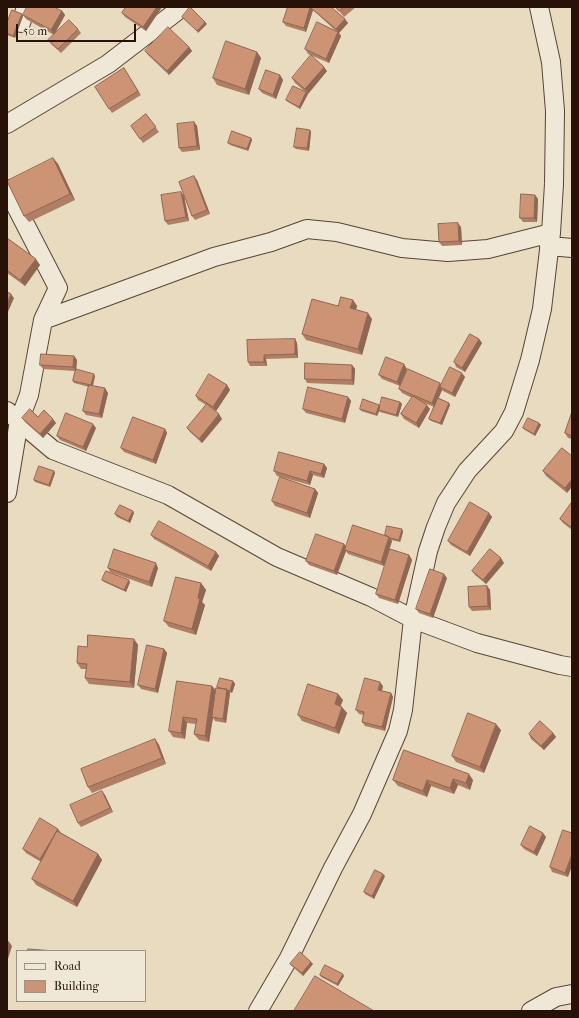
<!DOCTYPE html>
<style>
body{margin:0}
#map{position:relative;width:579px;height:1018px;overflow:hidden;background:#e8dbc0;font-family:"IM FELL French Canon",serif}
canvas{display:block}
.frame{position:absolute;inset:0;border:8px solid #281207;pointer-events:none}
.legend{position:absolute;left:16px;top:950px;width:130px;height:52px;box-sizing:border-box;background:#f0e8d6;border:1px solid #a09283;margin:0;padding:5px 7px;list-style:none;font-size:12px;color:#281207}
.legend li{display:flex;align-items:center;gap:8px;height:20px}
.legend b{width:20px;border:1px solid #a09283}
.scale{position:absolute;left:16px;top:24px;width:120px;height:18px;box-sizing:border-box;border:2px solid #281207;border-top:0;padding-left:5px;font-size:12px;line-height:14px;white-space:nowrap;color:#281207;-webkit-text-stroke:3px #f0e8d6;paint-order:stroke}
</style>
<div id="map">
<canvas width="579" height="1018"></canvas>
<div class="frame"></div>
<ul class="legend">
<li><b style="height:5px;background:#f0e8d6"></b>Road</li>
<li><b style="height:11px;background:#cd9375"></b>Building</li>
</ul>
<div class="scale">50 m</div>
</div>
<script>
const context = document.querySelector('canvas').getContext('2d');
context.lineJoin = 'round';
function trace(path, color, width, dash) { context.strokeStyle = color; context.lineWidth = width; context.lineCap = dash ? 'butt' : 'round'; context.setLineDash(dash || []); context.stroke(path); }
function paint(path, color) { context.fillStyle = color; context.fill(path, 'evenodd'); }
const street = new Path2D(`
 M21,23L26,7
 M7,124L108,64L181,8
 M7,189L58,288L43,320
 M549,246L572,248
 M7,411L53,450L168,495L277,557L371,597L413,619L477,643L560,665L572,667
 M7,493L19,421L29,395L43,320L214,257L271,242L307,229L337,232L402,248L448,252L488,249L551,233
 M258,1011L289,958L333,868L362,814L398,731L403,710L413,619L428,551L436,527L446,503L467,471L504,431L514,412L530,360L542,309L551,233L554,184L555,111L551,62L539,7
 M531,1011L556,997L572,994`);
const wall = new Path2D(`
 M126,7H162L146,31L125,17L122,13Z
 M288,7H331L348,23L339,33L341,36L329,63L308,54L305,49L337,32L313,10L306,32L286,26L283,22Z
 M336,7H356L344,17Z
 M62,11L65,15L54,35L26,19L23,15Z
 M22,14L23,16L15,38L7,35V23Z
 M78,29L81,33L61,53L51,44L48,40Z
 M189,47L192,51L169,75L148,55L145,51Z
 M257,52L261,58L249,95L217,85L213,78Z
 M124,68L141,95L112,113L95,87Z
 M327,71L308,94L295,83L292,78Z
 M280,75L283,80L276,99L262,93L259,89Z
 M306,92L308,94L300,109L288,102L286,100Z
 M146,114L159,132L143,143L131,126Z
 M194,122L197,126L200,150L182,152L179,148Z
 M311,132L309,151L296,149L294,147Z
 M251,138L252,140L248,151L230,145L228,143Z
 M53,158L58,164L75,200L29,222L24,216Z
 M197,180L210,214L195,220L192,216Z
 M181,192L184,196L189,221L168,225L165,221Z
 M535,195L538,199L537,222H523L520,218Z
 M461,227L462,245L442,246L439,242Z
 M7,238L40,265L25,286L7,273Z
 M353,300L357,306L356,310L372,319L362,355L306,340L302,334L338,306Z
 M295,339L297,343L298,358L266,359L267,366H250L248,362Z
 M479,339L482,343L465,372L456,367L454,362Z
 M74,356L77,360L76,369L95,376L93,386L108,393L102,418L86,415L83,411L89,387L74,383L73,381L75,371L43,369L40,365Z
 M352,365L355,369L354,385L307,383L305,379Z
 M407,369L400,386L382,379L379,375Z
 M465,377L455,397L443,391L442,390L438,398L449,403L450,405L442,425L431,421L429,419L434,407L422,402L430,409L419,428L404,419L401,414L412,398L402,393L399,389L441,385Z
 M227,385L230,390L216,411L213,409L222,419L202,443L190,432L187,428L206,405L198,400L196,396Z
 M348,397L351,401L345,423L306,413L303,409Z
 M400,402L402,404L398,417L380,412L379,411L377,416L361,411L360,409L379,405L380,406Z
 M572,412V439L568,438L565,433Z
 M22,418L56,423L43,438L25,422Z
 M539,423L541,425L535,436L525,430L523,428Z
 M96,428L86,451L60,440L57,436Z
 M165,429L167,433L156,464L124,452L121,448Z
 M562,448L567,493L546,476L543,471Z
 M324,464L327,468L324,478L313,475L310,485L277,476L274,471Z
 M54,471L55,473L50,487L35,482L34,480Z
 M315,489L318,493L310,518L275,506L272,501Z
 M572,502V530L563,523L560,519Z
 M134,513L130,523L117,517L115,514Z
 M489,513L492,517L470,556L451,545L448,541Z
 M402,529L403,532L400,542L391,540L392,541L384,566L348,554L346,551L337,575L309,565L306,561L344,544L346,546L385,535Z
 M151,535L216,552L219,556L211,571L154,539Z
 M409,555L412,560L398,604L379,598L376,594Z
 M504,563L486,584L475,575L472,571Z
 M108,568H158L152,587L110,572Z
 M447,578L433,618L419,613L416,609Z
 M102,580L130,582L126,592L104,582Z
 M201,583L206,590L202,602L205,605L196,635L169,627L164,621Z
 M487,586L490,590L491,610L472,611L469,607Z
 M134,639L138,645L134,688L89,684L85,678L86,669H81L77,663L87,647Z
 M164,649L167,653L158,693L141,689L138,685Z
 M233,681L235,684L232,693L229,692L230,693L226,723L215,721L213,718L209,742L199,740L194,734L196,724L187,723L185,739L173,737L169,731L212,686L216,691L218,688L217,687Z
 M383,686L382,691L391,693L393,697L385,731L365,726L362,722L364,715L359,714L356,710Z
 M338,694L343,700L340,706L347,713L339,734L302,721L298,715Z
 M501,730L484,773L456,762L452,756Z
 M553,733L556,737L544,750L531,739L529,734Z
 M155,739L159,745L166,764L92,793L88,787Z
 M404,750L473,780L470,790L458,785L454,794L431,786L427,797L398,786L393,780Z
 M105,795L113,812L81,827L78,823Z
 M563,830L568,877L552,872L550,867Z
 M61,833L98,854L102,860L77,907L36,885L32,879L41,862L26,853L23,849Z
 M546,837L537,856L524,849L521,845Z
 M385,876L374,899L365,894L364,892Z
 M290,964H313L303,976L292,966Z
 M320,975L344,976L338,986L321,977Z`);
const shadedWall = new Path2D(`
 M157,7H162L146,31L143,27Z
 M310,7H314L311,8L313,10L306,32L304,28Z
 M62,11L65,15L54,35L51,30Z
 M22,14L23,16L15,38L13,36Z
 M345,19L348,23L339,33L336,29Z
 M205,22L207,24L198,33L197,31Z
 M338,32L341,36L329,63L326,59Z
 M189,47L192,51L169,75L167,71Z
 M257,52L261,58L249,95L245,89Z
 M324,67L327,71L308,94L305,89Z
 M280,75L283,80L276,99L273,95Z
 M306,92L308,94L300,109L299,107Z
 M194,122L197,126L200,150L197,146Z
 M310,130L311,132L309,151L307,148Z
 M251,138L252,140L248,151L247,149Z
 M53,158L58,164L75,200L70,194Z
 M194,176L197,180L210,214L207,210Z
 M181,192L184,196L189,221L186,217Z
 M535,195L538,199L537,222L534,218Z
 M458,223L461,227L462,245L459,241Z
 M36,259L40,265L25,286L20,280Z
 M11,294L14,298L7,314V304Z
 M353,300L357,306L354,315L350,308Z
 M368,313L372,319L362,355L358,349Z
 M295,339L297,343L298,358L295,354Z
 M479,339L482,343L465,372L462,368Z
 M264,355L266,359L267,366L264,362Z
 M74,356L77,360L76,371L73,367Z
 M404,364L407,369L400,386L397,382Z
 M352,365L355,369L354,385L352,380Z
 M462,373L465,377L455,397L452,393Z
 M94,374L95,376L92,388L91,386Z
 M440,383L443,387H440L442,390L435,407L432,403Z
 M227,385L230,390L216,411L213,407Z
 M105,388L108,393L102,418L99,414Z
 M348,397L351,401L345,423L342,419Z
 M400,402L402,404L398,417L396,415Z
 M449,403L450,405L442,425L440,423Z
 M379,405L381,407L377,416L376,414Z
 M427,405L430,409L419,428L416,423Z
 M219,414L222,419L202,443L199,439Z
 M53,419L56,423L43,438L40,434Z
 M539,423L541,425L535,436L534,434Z
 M93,424L96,428L86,451L83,447Z
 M165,429L167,433L156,464L153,460Z
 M324,464L327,468L324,478L321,474Z
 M54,471L55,473L50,487L49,485Z
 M310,471L313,475L310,485L307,481Z
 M572,479V487L567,493L565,488Z
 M315,489L318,493L310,518L307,513Z
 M133,511L134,513L130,523L128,521Z
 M489,513L492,517L470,556L467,552Z
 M402,529L403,532L400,542L399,540Z
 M389,537L392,541L384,566L381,562Z
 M344,544L347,548L345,550L346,551L337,575L334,571Z
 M216,552L219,556L211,571L208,566Z
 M409,555L412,560L398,604L395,600Z
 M501,558L504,563L486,584L483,580Z
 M156,563L158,568L152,587L149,582Z
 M444,574L447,578L433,618L430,614Z
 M129,580L130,582L126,592L124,590Z
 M201,583L206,590L202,602L205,605L196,635L192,629L198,598Z
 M487,586L490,590L491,610L488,606Z
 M134,639L138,645L134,688L130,682Z
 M164,649L167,653L158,693L155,689Z
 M233,681L235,684L232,693L230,691Z
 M380,682L383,686L381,694L378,690Z
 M212,686L217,692L209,742L205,736Z
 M227,689L230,693L226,723L223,719Z
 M391,693L393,697L385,731L382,727Z
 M338,694L343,700L339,710L335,704Z
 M342,707L347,713L339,734L335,728Z
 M183,717L187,723L185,739L181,733Z
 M496,724L501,730L484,773L480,767Z
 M553,733L556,737L544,750L541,746Z
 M155,739L159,745L166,764L162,758Z
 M469,774L473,780L470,790L466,783Z
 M453,779L458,785L454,794L450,788Z
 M427,780L431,786L427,797L423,791Z
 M102,791L105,795L113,812L110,808Z
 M58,829L61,833L43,863L40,859Z
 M543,833L546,837L537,856L534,852Z
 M98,854L102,860L77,907L73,901Z
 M572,854V866L568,877L565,873Z
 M383,874L385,876L374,899L372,896Z
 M9,942L12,946L7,962V949Z
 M311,962L313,964L303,976L302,973Z
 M343,974L344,976L338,986L337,984Z`);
const building = new Path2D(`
 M27,7H54L62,11L51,30L23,15Z
 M126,7H157L143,27L122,13Z
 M190,7L205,22L197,31L182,17Z
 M288,7H310L304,28L283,22Z
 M312,7H331L345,19L336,29L311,8Z
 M336,7H344L339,11Z
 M12,10L22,14L13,36L7,33V23Z
 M69,20L78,29L58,49L48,40Z
 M317,22L338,32L326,59L305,49Z
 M168,27L189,47L167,71L145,51Z
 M226,41L257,52L245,89L213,78Z
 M311,55L324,67L305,89L292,78Z
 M124,68L138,91L109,109L95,87Z
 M266,70L280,75L273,95L259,89Z
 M293,86L306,92L299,107L286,100Z
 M146,114L156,127L140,139L131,126Z
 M194,122L197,146L179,148L177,124Z
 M297,128L310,130L307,148L294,147Z
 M232,131L251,138L247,149L228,143Z
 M53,158L70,194L24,216L7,181Z
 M194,176L207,210L192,216L179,182Z
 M181,192L186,217L165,221L161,195Z
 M521,194L535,195L534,218H520Z
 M458,223L459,241L439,242L438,224Z
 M7,238L36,259L20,280L7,270Z
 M7,292L11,294L7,304Z
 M341,297L353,300L350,308L368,313L358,349L302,334L312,299L338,306Z
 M470,334L479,339L462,368L454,362Z
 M295,339V354L264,355V362H248L247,340Z
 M41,354L74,356L73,367L40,365Z
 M386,357L404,364L397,382L379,375Z
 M305,363L352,365V380L305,379Z
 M450,367L462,373L452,393L440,387Z
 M76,369L94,374L91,385L73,381Z
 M408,369L440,383L432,403L399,389Z
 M209,374L227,385L213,407L196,396Z
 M89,385L105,388L99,414L83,411Z
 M308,387L348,397L342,419L303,409Z
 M413,396L427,405L416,423L401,414Z
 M382,397L400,402L396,415L379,410Z
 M438,398L449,403L440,423L429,419Z
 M363,399L379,405L376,414L360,409Z
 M207,404L219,414L199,439L187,428Z
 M30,409L38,417L44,410L53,419L40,434L22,418Z
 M572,412V436L565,433Z
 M66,413L93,424L83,447L57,436Z
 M133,417L165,429L153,460L121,448Z
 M528,418L539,423L534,434L523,428Z
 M562,448L572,456V479L565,488L543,471Z
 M279,452L324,464L321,474L310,471L307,481L274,471Z
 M39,466L54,471L49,485L34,480Z
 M280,477L315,489L307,513L272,501Z
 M470,502L489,513L467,552L448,541Z
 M572,502V528L560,519Z
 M120,505L133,511L128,521L115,514Z
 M159,521L216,552L208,566L151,535Z
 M353,525L389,537L381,562L345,550Z
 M387,526L402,529L399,540L390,538L389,537L385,535Z
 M316,534L344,544L334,571L306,561Z
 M114,549L156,563L149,582L108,568Z
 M390,549L409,555L395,600L376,594Z
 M490,549L501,558L483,580L472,571Z
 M430,569L444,574L430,614L416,609Z
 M106,571L129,580L124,590L102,580Z
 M176,577L201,583L198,598L200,599L192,629L164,621Z
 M487,586L488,606L469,607L468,587Z
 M88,635L134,639L130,682L85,678L87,664L77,663L78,646L87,647Z
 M147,645L164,649L155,689L138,685Z
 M220,678L233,681L230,691L217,687Z
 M365,678L380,682L378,690L391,693L382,727L362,722L364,712L356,710Z
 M177,681L212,686L205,736L194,734L197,719L183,717L181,733L169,731Z
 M308,684L338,694L335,704L342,707L335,728L298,715Z
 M216,688L227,689L223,719L212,717Z
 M468,713L496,724L480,767L452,756Z
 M540,721L553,733L541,746L529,734Z
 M155,739L162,758L88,787L81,769Z
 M404,750L469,774L466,783L453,779L450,788L427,780L423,791L393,780Z
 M102,791L110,808L78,823L70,805Z
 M40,818L58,829L40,859L23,849Z
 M530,826L543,833L534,852L521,845Z
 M563,830L572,833V854L565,873L550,867Z
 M57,831L98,854L73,901L32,879Z
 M375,870L383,874L372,896L364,892Z
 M7,941L9,942L7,949Z
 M28,949L55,951H28Z
 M300,952L311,962L302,973L290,964Z
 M325,965L343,974L337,984L320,975Z
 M315,976L374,1011H294Z`);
trace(street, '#584435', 20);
trace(street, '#f0e8d6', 18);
paint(wall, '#b07e65');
paint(shadedWall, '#906752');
paint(building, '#cd9375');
trace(building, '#906752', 1);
</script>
